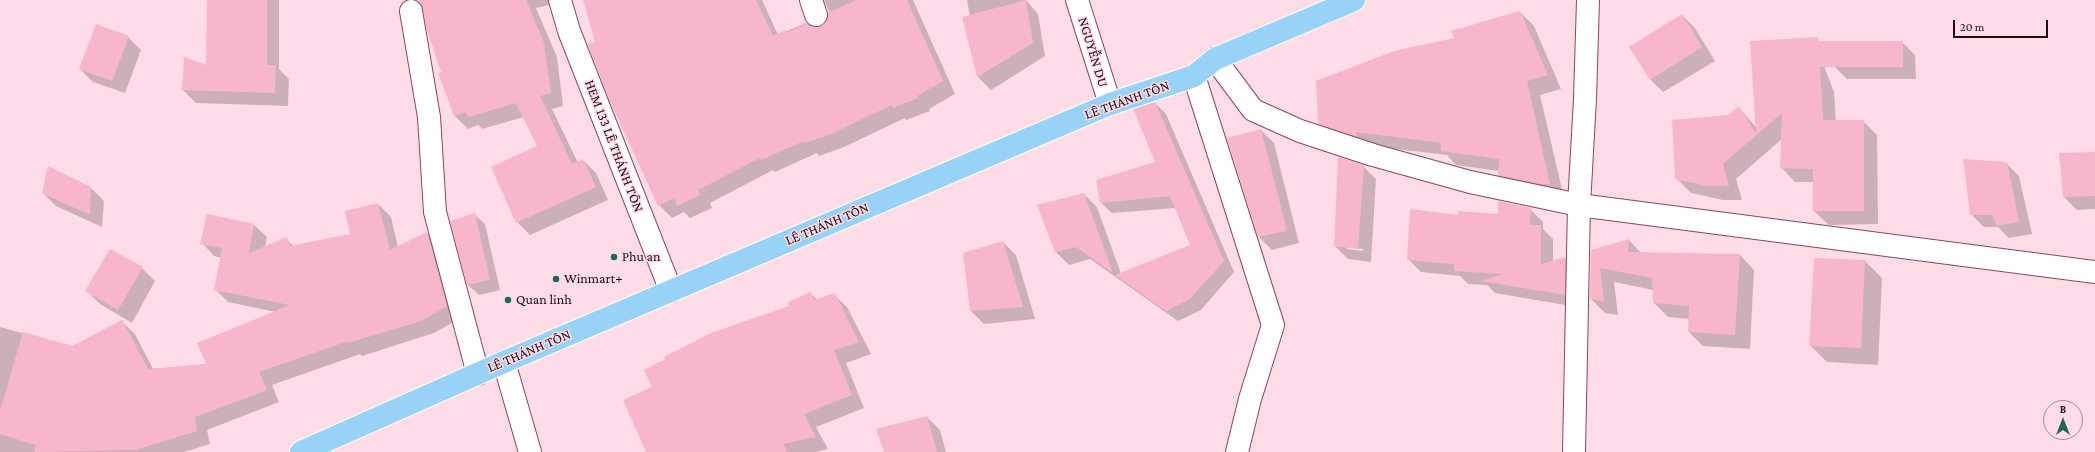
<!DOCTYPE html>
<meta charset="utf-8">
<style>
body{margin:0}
#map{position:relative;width:2095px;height:452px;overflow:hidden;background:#ffdce6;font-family:"Crimson Pro",serif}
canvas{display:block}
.north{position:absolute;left:2043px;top:400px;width:40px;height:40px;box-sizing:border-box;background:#ffdce6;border:1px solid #a78791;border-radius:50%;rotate:0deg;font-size:11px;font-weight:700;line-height:16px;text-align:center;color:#230711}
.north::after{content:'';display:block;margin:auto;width:14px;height:18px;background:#20675b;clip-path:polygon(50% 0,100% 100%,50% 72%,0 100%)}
.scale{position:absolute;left:1953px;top:20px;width:95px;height:18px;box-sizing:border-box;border:2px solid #230711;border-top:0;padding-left:5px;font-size:12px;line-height:14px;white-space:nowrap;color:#230711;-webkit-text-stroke:3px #ffdce6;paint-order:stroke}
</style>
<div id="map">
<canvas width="2095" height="452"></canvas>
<div class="north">B</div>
<div class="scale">20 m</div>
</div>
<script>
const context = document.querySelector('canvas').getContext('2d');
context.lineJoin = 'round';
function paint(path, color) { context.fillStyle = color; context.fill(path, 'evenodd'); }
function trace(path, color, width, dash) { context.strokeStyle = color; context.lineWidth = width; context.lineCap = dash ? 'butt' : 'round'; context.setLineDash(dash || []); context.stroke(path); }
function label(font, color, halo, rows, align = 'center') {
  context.font = font + ' "Crimson Pro",serif'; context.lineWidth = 3; context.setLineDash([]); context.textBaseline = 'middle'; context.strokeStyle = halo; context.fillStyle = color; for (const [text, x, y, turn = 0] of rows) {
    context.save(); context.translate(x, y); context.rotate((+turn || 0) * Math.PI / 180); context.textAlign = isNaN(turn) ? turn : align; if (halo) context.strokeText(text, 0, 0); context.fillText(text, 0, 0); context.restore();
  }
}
const shadow = new Path2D(`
 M208,0H279V69L289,79L288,106L196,103L183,90L207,67Z
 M420,0H549V5L536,8L557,57L563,106L552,109L578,163L583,160L596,173L608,200L530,235L517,222L538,147L524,117L482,129L478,125L468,129L455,116L439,74L442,73Z
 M584,0H762L778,35L806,23L814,28H821L826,24L829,17V11L824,0H913L955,94L929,109L930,111L906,120L905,118L844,147L819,156L817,153L775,172L773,170L710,203L712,208L690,218L684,212L672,218L659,205L596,42Z
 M967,0H1026L1038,14L1045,56L991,90L978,77L963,18L970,16Z
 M1520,12L1534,26L1561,89L1540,95L1564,198L1514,189L1499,175V171L1456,165L1447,155L1370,146L1334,138L1319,123L1456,38Z
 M1682,15L1695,28L1715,61L1663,92L1650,79Z
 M128,37L141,50L125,93L93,82L80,69Z
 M1902,42L1915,55L1916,79H1847L1834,66Z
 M1819,53L1834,92L1836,121H1863L1877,135L1878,224L1829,225L1814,211V182H1795L1781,167L1782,139L1736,179L1742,200H1723L1691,193L1676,178L1728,116L1738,107L1756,127Z
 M1155,103L1166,114L1234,272L1201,310L1178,321L1090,259L1069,265L1056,252L1084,194L1097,207L1121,274L1191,245L1175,208L1112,213L1100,202L1157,163Z
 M1261,130L1274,143L1299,243L1272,250L1259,237L1228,139Z
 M2095,153V209L2077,210L2064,197Z
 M2006,163L2019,176L2032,234L2009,238L1998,227H1984L1971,214Z
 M1363,166L1376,179L1371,262L1348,259L1335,246ZM1347,247L1363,249V251L1347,249Z
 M91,188L104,201L102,227L56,206L43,193Z
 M378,204L391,217L398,247L427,233L440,245L459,319L434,333L362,356L360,354L272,385L279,402L207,430L210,444L184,452H0V327L73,347L122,322L135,334L153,369L207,364L276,312L228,302L215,289L222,258L214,256L202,243L254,225L267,237L265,248L286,239L294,247L352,235Z
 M1530,209L1543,222V229L1553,239V261L1565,258L1578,271L1577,307L1495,293L1487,285L1468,284L1460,276L1421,272L1408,259L1459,216L1499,215Z
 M474,214L485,224L500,290L479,295L468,285Z
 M1629,240L1642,254L1740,255L1754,270L1750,349L1703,346L1689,332V319L1668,317L1654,303L1653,290L1614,282L1618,315L1605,313L1591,299L1592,251Z
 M1003,242L1016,255L1035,319L984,324L971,311Z
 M1865,261L1882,278L1878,365L1827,362L1810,345Z
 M142,268L155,281L132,323L100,304L87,291Z
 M811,294L818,300L834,295L847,307L871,354L846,363L864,408L816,427L828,449L816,452H647L653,388Z
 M927,417L940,430L946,452H885Z`);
const building = new Path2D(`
 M207,0H267V65H276L275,93L182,90L184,57L206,65Z
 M418,0H526L544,43L551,93L540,96L572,164L583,159L596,187L516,223L491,167L537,146L516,103L468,117L466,112L454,116L438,73L441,72L426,27L423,9Z
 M583,0H756L773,36L785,30L787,33L807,23L813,27H820L826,23L828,13L856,0H907L943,81L917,96L918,98L893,108L892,105L831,134L805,143L804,141L761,160L760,158L698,190L700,195L677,206L674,198L658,206L609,99L589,47L588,43L595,42Z
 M1026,0L1033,43L977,77L962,17Z
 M1520,11L1548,75L1527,81L1550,184H1541L1498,175L1499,159L1441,151V143L1356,132L1357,137L1318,124L1316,81L1394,51L1454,38L1451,31Z
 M1682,14L1702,47L1650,80L1629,47Z
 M96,24L129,36L112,81L79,69Z
 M1818,37V41H1903V67H1820L1823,120H1864V211H1813V169L1780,168L1782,113L1723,164L1729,186H1708L1675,179L1672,120L1728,115L1739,106L1756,134L1750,41Z
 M1155,102L1224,261L1190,299L1166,311L1115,275L1190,245L1170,196L1100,203L1096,180L1155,162L1133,109Z
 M1261,129L1287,231L1258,237L1227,138Z
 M2095,152V196L2063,197L2059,153Z
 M1338,157L1364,165L1358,249L1334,246Z
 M1963,159L2007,162L2019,222L1996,226L1993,215H1970Z
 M48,166L91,187L90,215L42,193Z
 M1084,193L1113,273L1076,247L1055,252L1037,205Z
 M1498,201L1531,208L1530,225H1541V264L1565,257V295L1481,281L1503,274L1454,271V264L1407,260L1410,209L1458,215V211L1498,214Z
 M378,203L390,250L427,232L447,306L421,321L348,343V341L259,372L267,390L195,417L197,431L135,450L34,452L36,445L0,434V411L23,332L72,346L122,320L148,369L206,364L197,343L290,305L214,290L222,248L200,244L207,214L254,224L249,253L287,237L290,246L350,234L345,211Z
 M475,213L490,280L467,285L450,221Z
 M1629,239L1628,252L1740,254L1735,335L1688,332L1689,306L1653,303L1652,278L1600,268L1604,301L1590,299L1591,250Z
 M1003,241L1023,307L970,311L963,253Z
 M110,249L143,267L118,310L85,291Z
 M1814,258L1865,260L1861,348L1809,346Z
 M811,292L814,300L835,293L859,342L834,350L852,395L804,414L816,437L783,444L788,452H646L623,400L652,387L644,370L665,359L664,357L711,333L789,306L788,302Z
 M927,416L937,452H884L876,429Z`);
const minor = new Path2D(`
 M560,0L569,31L671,291
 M811,0L816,15
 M1077,0L1110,104
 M411,11L429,117L435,212L478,374
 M1215,59L1253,110L1300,131L1373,155L1470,182L1579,205L2095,272
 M1194,76L1273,325L1250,399L1237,452
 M504,362L530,452
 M1574,452L1579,205L1585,99L1588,0`);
const major = new Path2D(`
 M301,452L504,362L1110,104L1194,76L1215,59L1354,0`);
const markers = [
 [614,257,4,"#20675b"],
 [556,279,4,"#20675b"],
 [508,300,4,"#20675b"]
];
const streetNames = [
 ["NGUYỄN DU",1093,52,73],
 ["LÊ THÁNH TÔN",1127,100,-20],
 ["HEM 133 LÊ THÁNH TÔN",614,146,69],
 ["LÊ THÁNH TÔN",827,224,-23],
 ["LÊ THÁNH TÔN",529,351,-23]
];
const poiNames = [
 ["Phu an",622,257],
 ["Winmart+",564,279],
 ["Quan linh",516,300]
];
paint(shadow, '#0003');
paint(building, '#f7b6c9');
trace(minor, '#8c455e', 24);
trace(major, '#fff', 24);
trace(minor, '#fff', 22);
trace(major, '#98d3f7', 22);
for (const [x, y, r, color] of markers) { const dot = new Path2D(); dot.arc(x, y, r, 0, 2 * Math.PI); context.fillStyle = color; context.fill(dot); trace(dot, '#ffdce6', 1.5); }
label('14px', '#230711', '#ffdce6', streetNames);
label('14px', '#230711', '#ffdce6', poiNames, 'left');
</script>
